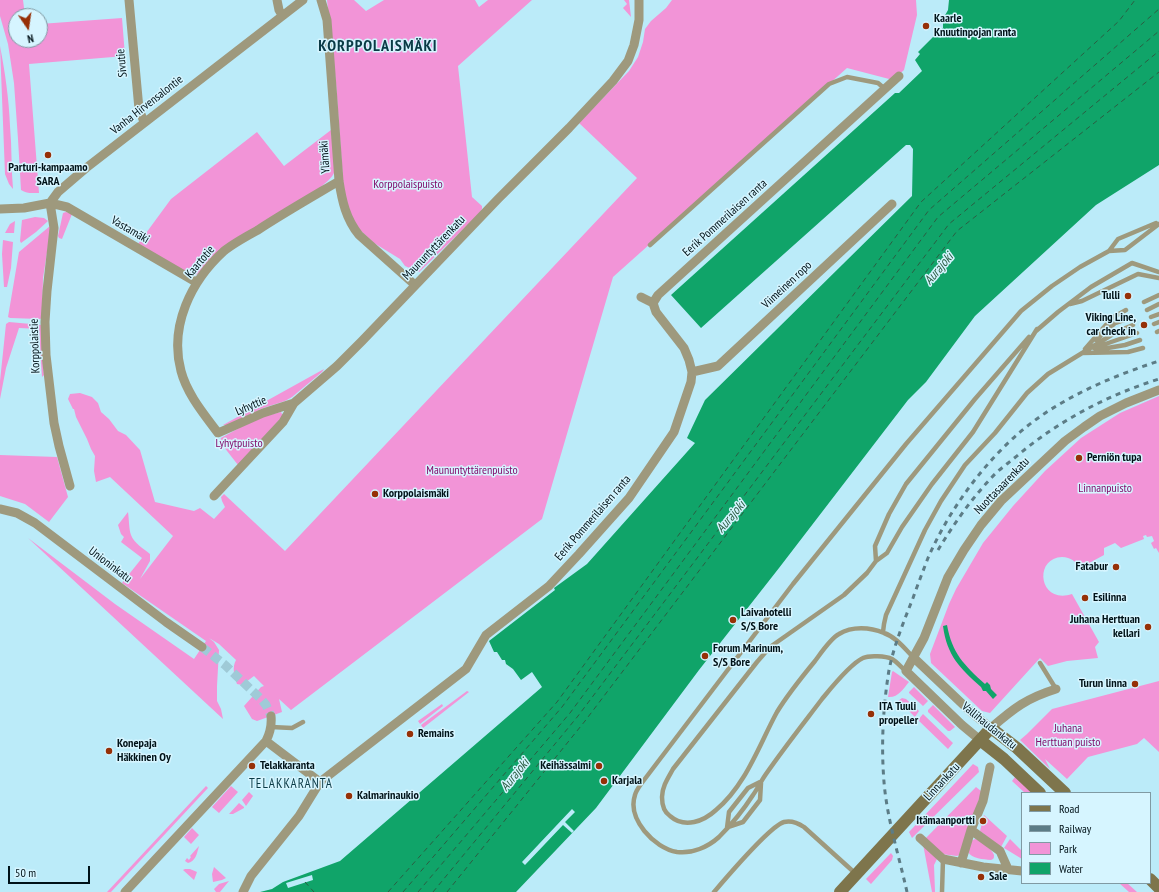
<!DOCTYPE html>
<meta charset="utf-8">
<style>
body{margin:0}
#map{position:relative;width:1159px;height:892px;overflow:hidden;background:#bbebf9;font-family:"PT Sans Narrow",sans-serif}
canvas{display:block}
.legend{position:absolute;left:1021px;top:792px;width:130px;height:92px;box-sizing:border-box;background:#d6f5ff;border:1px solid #809aa3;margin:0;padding:5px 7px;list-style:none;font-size:12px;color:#001218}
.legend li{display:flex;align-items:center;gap:8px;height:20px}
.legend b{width:20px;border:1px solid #809aa3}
.north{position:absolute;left:8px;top:8px;width:40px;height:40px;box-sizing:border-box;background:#d6f5ff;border:1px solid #809aa3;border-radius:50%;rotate:167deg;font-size:11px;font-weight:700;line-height:16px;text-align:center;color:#001218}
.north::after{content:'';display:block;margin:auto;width:14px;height:18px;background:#963007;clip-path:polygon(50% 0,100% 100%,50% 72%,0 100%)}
.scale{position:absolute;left:8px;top:866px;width:82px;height:18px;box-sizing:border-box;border:2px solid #001218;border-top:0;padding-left:5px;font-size:12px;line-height:14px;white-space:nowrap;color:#001218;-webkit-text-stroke:3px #d6f5ff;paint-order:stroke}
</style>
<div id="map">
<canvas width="1159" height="892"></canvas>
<ul class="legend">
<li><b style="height:5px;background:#7e754c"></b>Road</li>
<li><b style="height:5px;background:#5c7c86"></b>Railway</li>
<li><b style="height:11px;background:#f294d7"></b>Park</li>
<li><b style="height:11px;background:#10a469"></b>Water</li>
</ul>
<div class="north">N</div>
<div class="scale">50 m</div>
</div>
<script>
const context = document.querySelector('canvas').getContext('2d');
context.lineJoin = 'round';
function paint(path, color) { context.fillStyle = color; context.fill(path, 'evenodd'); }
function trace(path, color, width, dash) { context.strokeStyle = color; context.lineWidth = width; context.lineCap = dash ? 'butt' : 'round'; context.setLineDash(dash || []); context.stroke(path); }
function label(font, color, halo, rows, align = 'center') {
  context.font = font + ' "PT Sans Narrow",sans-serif'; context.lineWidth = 3; context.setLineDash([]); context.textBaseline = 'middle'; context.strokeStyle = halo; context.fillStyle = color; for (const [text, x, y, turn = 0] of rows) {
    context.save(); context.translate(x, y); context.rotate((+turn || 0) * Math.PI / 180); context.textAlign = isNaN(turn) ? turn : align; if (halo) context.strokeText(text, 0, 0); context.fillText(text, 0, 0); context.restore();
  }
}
const green = new Path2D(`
 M0,0H23L25,16H16V40H40V24L122,18L125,56L29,64L39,193C32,193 27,194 21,190L18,139L14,83L8,44L0,16Z
 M327,0H354L366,11L384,0H475L479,7L488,0H532L458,66L472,197L482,206V209L479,214L419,272L405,266L400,259L374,243L360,230L350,214L344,194L336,83Z
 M624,0H629L631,17L623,8L627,4Z
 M672,0H916L917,15L904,70L893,80L847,68L613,277L542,519L291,710L279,699L282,712L257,721L252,719L244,706L261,687L264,686L254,676L242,685L237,684C234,676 232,667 236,660L219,644L209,638L214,642L219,650L217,686V701L221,709L223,719L28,538L115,604L194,659L206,641L122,583L142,558L121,542L124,537L121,534L118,525L128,512C129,519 129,530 131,535C134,543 144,549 150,554V561L140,579L173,536L110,477L96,482L94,471L95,456L91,449L87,439L76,417L74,409H73L68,399L70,394L80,393L92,397L98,403L101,412L109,419L118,431L126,435L140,450L155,502L194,511L200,508L214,519L225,507L222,501L221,497L224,494L285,551L637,178L579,123L629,71L638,57L643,42L645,29L651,21L666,8Z
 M0,46C5,72 9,99 10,126C12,147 11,168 13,189L9,184L5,174Z
 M331,130C332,139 336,166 334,173C332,178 325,183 321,187L193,277L138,244L171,199L257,132L284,166Z
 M66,212L72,214L62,239L59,238L58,236L63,213Z
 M35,217L44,218L48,221L36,232L21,243L20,241L22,220Z
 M15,221L14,233H5L10,224Z
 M50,226L51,227L43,278L42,318L40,319L10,318L8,317L19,252Z
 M3,240L13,242L11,268L7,287H4L2,254Z
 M9,322L42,325V352L44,375L42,377L39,329L19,328L6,368L0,399V381L6,324Z
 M324,369L322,372L292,397L285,401L263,408L228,425H223Z
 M1159,396V553L1156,548L1154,549L1151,543L1154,541L1152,536L1147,537L1146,535L1143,536L1144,539L1121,548L1115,543L1104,548V555L1080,568C1076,562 1071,557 1062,557C1033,558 1039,605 1072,594L1099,642L1095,647L1098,658L1067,661L1048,666L1040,658L990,713L982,711L931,663L930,654L949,604L956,589L983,543L1013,506L1045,471L1081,438L1120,413Z
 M281,412L283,416L238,465L220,442L221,438L241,427L265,416Z
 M0,455L57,457L68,497L49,522L25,504L0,496Z
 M893,671L909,682C903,689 898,698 888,697L892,672Z
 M1159,681V752L1144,738L1137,744L1088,757L1067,779L1045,759L1050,769L1020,740L1027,734L1052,709Z
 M914,687L928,701L923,706L909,693V692Z
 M467,691L469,692L423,728L421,725Z
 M902,698L906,699L919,711L915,717L901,703L899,705L898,701Z
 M442,704L443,706L420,724L418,721Z
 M933,705L955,727L950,731H948L928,712V710Z
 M923,714L953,743L948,749L918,720Z
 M973,764L978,767L979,772L912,838L909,832Z
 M1015,777L1032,793H1025L1012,781Z
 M206,786L208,788L111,892H107Z
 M231,786L238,792L219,813L212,807Z
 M976,787L981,791V794L959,855L957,856L941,854L924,840Z
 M249,792L253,796L246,806L242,800Z
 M239,803L244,807V808L233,814H229Z
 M984,815L1007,836L1001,847L980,831Z
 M192,828L199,835L191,844L184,837Z
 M975,839C980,840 993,850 994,855C994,857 994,858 993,859L991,860C983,859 972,859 968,852L971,841Z
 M1010,839L1022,851V859L1004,848Z
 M923,844L937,859L934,865L935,892H932Z
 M199,846C197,853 196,861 188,863L185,861L187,858L189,860L191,857L190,856Z
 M891,853L893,856L892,860L871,884L866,879Z
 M214,867L226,878L222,880L213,882L212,874Z
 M185,869H190L197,872L194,880L183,870Z
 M229,881L220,892H216L214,889L219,884Z
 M1119,883H1127L1137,892H1129Z`);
const water = new Path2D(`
 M949,0H1159V165L1096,205L975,316L926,382L908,400L779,568L699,670L596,808L516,892H260L272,889L283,882L340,861L542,687L532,672L521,680L513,669L506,664L505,660H502L497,652H494L489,641L555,590L554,588L587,564L695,443L687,438L705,400L912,196L913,149L910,145H906L701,328L671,295L895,93H899L922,71L915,60L920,54L918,52L933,37L939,33L943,28V19L948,10Z
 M947,625C952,653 964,665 985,684L987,682L990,685L991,689L997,695L993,699L986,691H983L981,687C960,668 947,656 943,626Z`);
const pier = new Path2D(`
 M572,809L575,812L565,822L574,831L572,833L563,825L525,865L522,862Z
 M312,875L313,880L288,888L286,883Z`);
const ferry = new Path2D(`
 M305,882L314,892
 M388,892L557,702L921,202L1119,21L1135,0
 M403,892L562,707L929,210L1159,9
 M418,892L570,713L938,217L1159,31
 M433,892L578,716L949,224L1159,51
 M447,892L585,721L957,231L1159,72`);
const streetTunnel = new Path2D(`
 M202,647L225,665L261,699L266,705L271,716`);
const lane = new Path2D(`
 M650,245L829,84L847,77L878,83L885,89
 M1109,251L1118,239L1156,223
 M1144,302L1159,295
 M1070,304L1082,301L1138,274L1159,278
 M1147,310L1159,304
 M1151,317L1159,314
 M1154,324L1159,322
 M1036,331L1058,312L1091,287L1132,263L1159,272
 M1157,332L1159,331
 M1096,340L1115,323L1130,318
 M1094,348L1137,333
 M1085,349L1112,318L1126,310
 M1096,350L1125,345L1140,340
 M1082,353L1128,352L1143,348
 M876,561L875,546L889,514L906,484L975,399L1029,337
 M883,632L884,624L886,615L925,530L941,501L965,465L995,433L1027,393L1048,374L1118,331L1133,325
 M914,658C905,649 896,637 884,633C870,627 852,626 839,634C830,639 821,653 815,661C801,678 788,694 777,712C759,745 746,785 716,810C704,821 685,829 670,816C664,812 662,805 662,797C662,787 668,778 673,769L757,662L770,647L844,595L867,573L876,561L887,553L902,527L932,484L973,432L1037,329
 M1040,663L1056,689
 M906,671C902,668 897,662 892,659C886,656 869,655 863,658C850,664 831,688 822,699C803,724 784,748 766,774C761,781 758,788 753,795C744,809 731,825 719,837C708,847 692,854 677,852C654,848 627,819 635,795C636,791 639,787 641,784L793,584L906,444L1021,311L1052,286L1080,267L1109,251L1125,250L1159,224
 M271,727L292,728L303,722
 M728,827L743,822L760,800L761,783
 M727,828L729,812L748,788L760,782
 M714,892C726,878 770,826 784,822C792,820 798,823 804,827L856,874
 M942,892L943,859`);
const street = new Path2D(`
 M129,0L139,109L144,122
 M277,0L279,10L282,15
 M321,0L327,20L339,181C342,201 346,219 359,235L415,285
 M50,203L58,192L86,168L303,0
 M50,203L54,228L47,291L45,322L46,355L54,423L59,446L70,486
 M0,209L24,208L50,203L67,207L196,282
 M641,297L653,303
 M692,372L718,366L892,204
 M294,403L263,413L218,433C204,414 187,394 181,371C169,326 191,281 224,251C234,243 247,236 258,230C284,213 312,197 339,181
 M214,496L283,422L294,403L337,366L362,341L498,199L569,128L613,81L628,61L634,45L639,20V0
 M0,509L17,513L35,523L166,622L202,647
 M914,658L973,714L991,728C1014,708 1027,698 1056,689
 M980,740L962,725L906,671L924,638L948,577L964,550L981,525L1001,501L1065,441L1084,427L1100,416L1126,403L1159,390
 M266,741L320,782
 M971,830L1000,851L1008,869
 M920,838L943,859L983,867L1022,871
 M961,863L971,830L983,801L990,767
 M125,892L266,741C270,733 272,726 271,716
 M243,892L251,876L299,816L320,782L466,669L486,635L549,586L579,554L629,498L674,432L691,382L692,372L689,360L684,348L656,312L653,303L658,295L899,76`);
const secondary = new Path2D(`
 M980,740L1004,759L1040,793
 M1150,879L1159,888
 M840,892L991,728L1017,748L1065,793`);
const rail = new Path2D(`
 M938,550C955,522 974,495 997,472C1004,466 1011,461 1018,455C1060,420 1108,395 1159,379
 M907,892C899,856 887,819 884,782C881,745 883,707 889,670C894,645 904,621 913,598C918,584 923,571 928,558C948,512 981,466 1019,433C1058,399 1110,377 1159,361`);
const markers = [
 [926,26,4,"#963007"],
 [48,155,4,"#963007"],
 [1128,296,4,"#963007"],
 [1144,325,4,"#963007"],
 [1079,458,4,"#963007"],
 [375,494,4,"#963007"],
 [1116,567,4,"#963007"],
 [1085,598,4,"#963007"],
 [733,620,4,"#963007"],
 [1148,627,4,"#963007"],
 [705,656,4,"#963007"],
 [1135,684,4,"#963007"],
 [871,714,4,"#963007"],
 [410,734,4,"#963007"],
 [109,751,4,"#963007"],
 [252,766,4,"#963007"],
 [599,766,4,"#963007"],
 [604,781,4,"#963007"],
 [349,796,4,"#963007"],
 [983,821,4,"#963007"],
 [981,877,4,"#963007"]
];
const poiNames = [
 ["Kaarle",934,19],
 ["Knuutinpojan ranta",934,33],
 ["Parturi-kampaamo",48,168,"center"],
 ["SARA",48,182,"center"],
 ["Tulli",1120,296,"right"],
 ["Viking Line,",1136,318,"right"],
 ["car check in",1136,332,"right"],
 ["Perniön tupa",1087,458],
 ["Korppolaismäki",383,494],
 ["Fatabur",1108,567,"right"],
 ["Esilinna",1093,598],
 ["Laivahotelli",741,613],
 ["S/S Bore",741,627],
 ["Juhana Herttuan",1140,620,"right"],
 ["kellari",1140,634,"right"],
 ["Forum Marinum,",713,649],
 ["S/S Bore",713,663],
 ["Turun linna",1127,684,"right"],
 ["ITA Tuuli",879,707],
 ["propeller",879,721],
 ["Remains",418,734],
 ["Konepaja",117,744],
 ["Häkkinen Oy",117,758],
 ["Telakkaranta",260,766],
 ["Keihässalmi",591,766,"right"],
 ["Karjala",612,781],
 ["Kalmarinaukio",357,796],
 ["Itämaanportti",975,821,"right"],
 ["Sale",989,877]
];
const streetNames = [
 ["Sivutie",122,63,-95],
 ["Vanha Hirvensalontie",147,105,-38],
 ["Ylämäki",325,157,-94],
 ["Eerik Pommerilaisen ranta",725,218,-42],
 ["Vastamäki",130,230,30],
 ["Maununtyttärenkatu",434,248,-46],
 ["Kaartotie",200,262,-50],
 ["Viimeinen ropo",787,285,-43],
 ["Korppolaistie",35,346,-92],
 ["Lyhyttie",251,406,-23],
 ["Nuottasaarenkatu",1002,486,-46],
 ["Eerik Pommerilaisen ranta",593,518,-49],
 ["Unioninkatu",110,565,37],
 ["Vallihaudankatu",989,726,39],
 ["Linnankatu",942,782,-47]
];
const parkNames = [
 ["Korppolaispuisto",408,185],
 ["Lyhytpuisto",239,444],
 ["Maununtyttärenpuisto",472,471],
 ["Linnanpuisto",1105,489],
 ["Juhana",1068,729],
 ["Herttuan puisto",1068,743]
];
const waterNames = [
 ["Aurajoki",939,269,-50],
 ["Aurajoki",731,517,-50],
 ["Aurajoki",515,775,-51]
];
const neighbourhoodNames = [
 ["TELAKKARANTA",291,784]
];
const districtNames = [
 ["KORPPOLAISMÄKI",378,46]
];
paint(green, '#f294d7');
paint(water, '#10a469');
paint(pier, '#bbebf9');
trace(ferry, '#2b5d42', 1, [5, 4]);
trace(streetTunnel, '#9fcad7', 9, [9, 4.5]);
trace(lane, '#9e997d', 4.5);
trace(street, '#9e997d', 9);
trace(secondary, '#7e754c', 12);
trace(rail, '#5c7c86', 3, [5, 5]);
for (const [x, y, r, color] of markers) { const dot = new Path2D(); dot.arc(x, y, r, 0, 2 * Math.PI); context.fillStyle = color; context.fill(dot); trace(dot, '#d6f5ff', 1.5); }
label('bold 12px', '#001218', '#d6f5ff', poiNames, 'left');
label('12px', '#001218', '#d6f5ff', streetNames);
label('12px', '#830d6c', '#d6f5ff', parkNames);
label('italic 13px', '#2b5d42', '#d6f5ff', waterNames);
context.letterSpacing = '1px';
label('13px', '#0a3a46', '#d6f5ff', neighbourhoodNames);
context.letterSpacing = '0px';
context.letterSpacing = '1px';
label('bold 16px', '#0a3a46', '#d6f5ff', districtNames);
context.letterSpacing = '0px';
</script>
